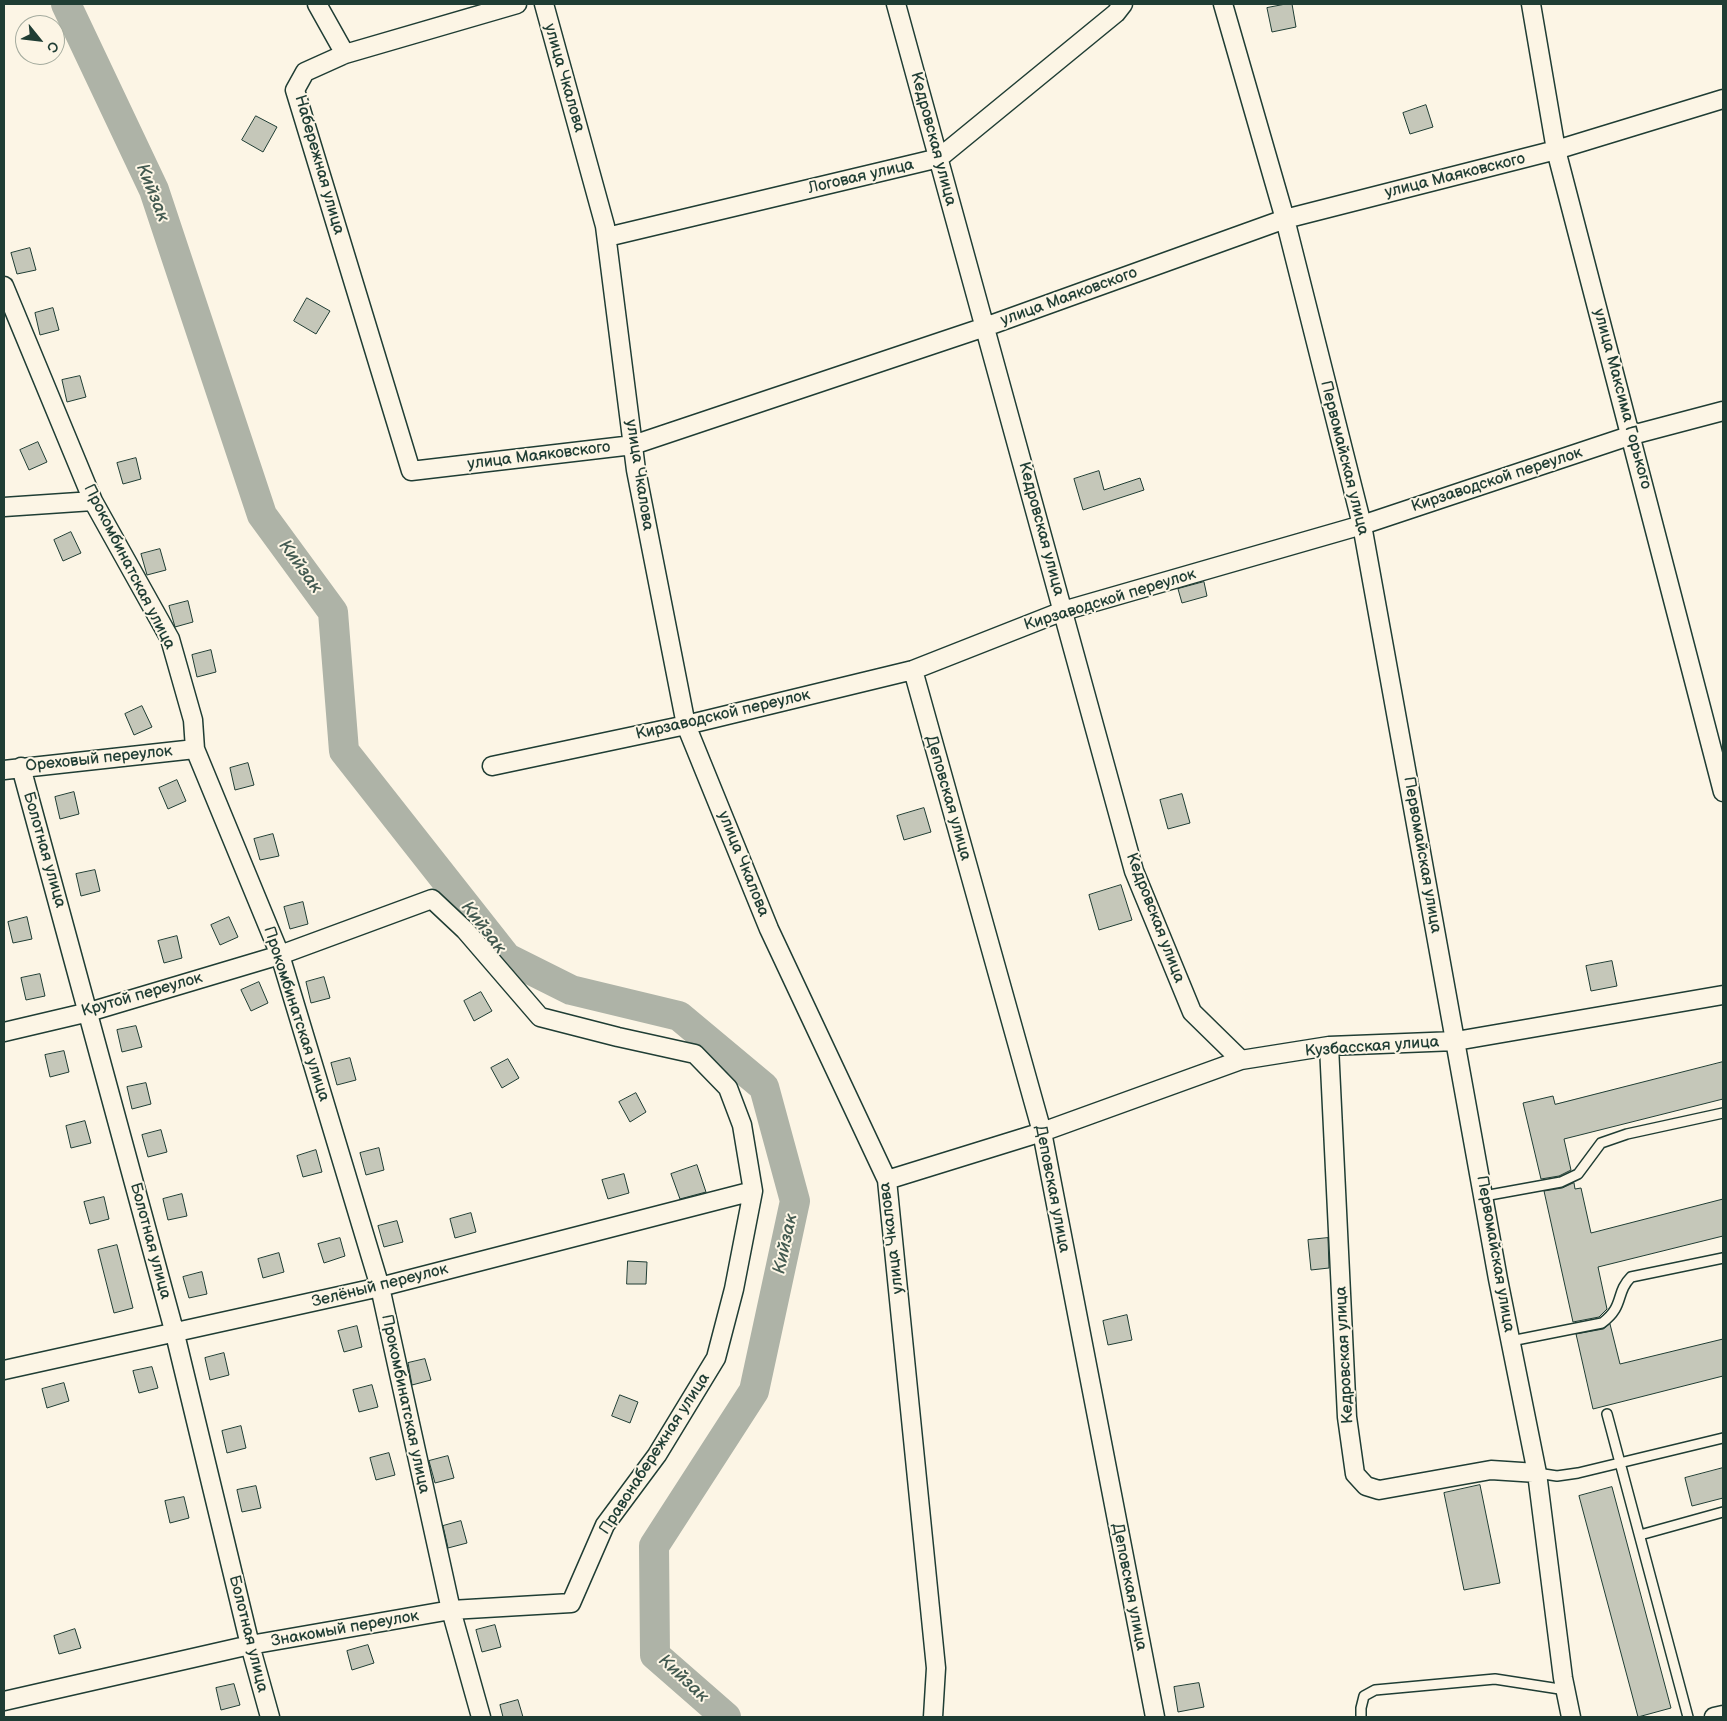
<!DOCTYPE html>
<meta charset="utf-8">
<style>
body{margin:0}
#map{position:relative;width:1727px;height:1721px;overflow:hidden;background:#fcf5e5;font-family:"Balsamiq Sans",sans-serif}
canvas{display:block}
.frame{position:absolute;inset:0;border:5px solid #1f3d34;pointer-events:none}
.north{position:absolute;left:15px;top:15px;width:50px;height:50px;box-sizing:border-box;background:#fcf5e5;border:1px solid #a4ab9e;border-radius:50%;rotate:119deg;font-size:14px;font-weight:700;line-height:20px;text-align:center;color:#1f3d34}
.north::after{content:'';display:block;margin:auto;width:18px;height:22px;background:#1f3d34;clip-path:polygon(50% 0,100% 100%,50% 72%,0 100%)}
</style>
<div id="map">
<canvas width="1727" height="1721"></canvas>
<div class="frame"></div>
<div class="north">С</div>
</div>
<script>
const context = document.querySelector('canvas').getContext('2d');
context.lineJoin = 'round';
function trace(path, color, width, dash) { context.strokeStyle = color; context.lineWidth = width; context.lineCap = dash ? 'butt' : 'round'; context.setLineDash(dash || []); context.stroke(path); }
function paint(path, color) { context.fillStyle = color; context.fill(path, 'evenodd'); }
function label(font, color, halo, rows, align = 'center') {
  context.font = font + ' "Balsamiq Sans",sans-serif'; context.lineWidth = 4; context.setLineDash([]); context.textBaseline = 'middle'; context.strokeStyle = halo; context.fillStyle = color; for (const [text, x, y, turn = 0] of rows) {
    context.save(); context.translate(x, y); context.rotate((+turn || 0) * Math.PI / 180); context.textAlign = isNaN(turn) ? turn : align; if (halo) context.strokeText(text, 0, 0); context.fillText(text, 0, 0); context.restore();
  }
}
const river = new Path2D(`
 M66,4L154,190L262,515L333,612L344,751L507,958L571,990L679,1016L764,1087L795,1201L754,1391L654,1546L655,1655L726,1717`);
const building = new Path2D(`
 M1286,4H1292L1296,27L1272,32L1267,8Z
 M1426,105L1433,127L1410,134L1403,113Z
 M256,116L277,127L263,152L242,140Z
 M30,248L36,270L17,274L11,253Z
 M307,298L330,311L316,334L294,321Z
 M53,308L59,330L40,335L35,313Z
 M80,376L86,397L67,402L62,380Z
 M38,442L47,462L29,470L20,450Z
 M136,458L141,479L123,484L117,463Z
 M1099,471L1104,490L1140,478L1144,490L1083,510L1074,479Z
 M71,532L81,553L63,561L54,540Z
 M160,549L166,570L147,575L141,554Z
 M1204,582L1207,596L1182,603L1178,589Z
 M188,601L193,622L175,627L169,606Z
 M211,650L216,672L197,677L192,655Z
 M142,706L152,727L134,735L125,714Z
 M248,763L254,785L235,790L230,768Z
 M177,780L186,801L168,809L159,788Z
 M74,792L79,814L60,819L55,797Z
 M1182,794L1190,823L1168,829L1160,800Z
 M924,808L931,832L904,840L897,816Z
 M273,834L279,856L260,860L254,839Z
 M95,870L100,891L81,896L76,874Z
 M1121,885L1132,920L1099,930L1089,895Z
 M303,902L308,924L290,929L284,907Z
 M27,917L32,939L13,943L8,922Z
 M229,917L238,937L220,945L211,925Z
 M177,936L182,958L164,963L158,941Z
 M1612,961L1617,986L1591,991L1586,966Z
 M40,974L45,996L26,1000L21,978Z
 M324,977L330,998L311,1003L306,982Z
 M259,982L268,1003L251,1011L241,990Z
 M481,992L492,1011L474,1021L464,1001Z
 M136,1026L142,1047L122,1052L117,1030Z
 M64,1051L69,1072L50,1077L45,1055Z
 M350,1058L356,1080L337,1085L331,1063Z
 M508,1059L519,1078L502,1088L491,1068Z
 M1723,1062V1099L1564,1139L1571,1170L1559,1176L1541,1179L1523,1103L1553,1096L1555,1104Z
 M146,1083L151,1104L132,1109L127,1087Z
 M636,1093L646,1112L630,1122L619,1102Z
 M85,1121L91,1143L71,1148L66,1126Z
 M161,1130L167,1152L148,1157L142,1135Z
 M379,1148L384,1170L366,1175L360,1153Z
 M316,1150L322,1172L303,1177L297,1156Z
 M697,1165L706,1192L680,1199L671,1174Z
 M624,1174L629,1193L608,1199L602,1180Z
 M1574,1183L1575,1189L1581,1188L1591,1233L1723,1199V1236L1598,1267L1607,1309L1599,1317L1573,1322L1544,1191L1562,1188Z
 M182,1194L187,1216L168,1220L163,1199Z
 M104,1197L109,1219L90,1224L84,1202Z
 M471,1213L476,1232L455,1238L450,1219Z
 M397,1221L403,1242L384,1247L378,1226Z
 M340,1238L345,1256L324,1263L318,1244Z
 M1328,1238L1329,1268L1311,1270L1308,1240Z
 M117,1245L133,1308L114,1313L98,1250Z
 M279,1253L284,1272L263,1278L258,1259Z
 M628,1261L647,1262L646,1284H627Z
 M202,1272L207,1294L189,1298L183,1277Z
 M1127,1315L1132,1340L1108,1345L1103,1321Z
 M1610,1324L1620,1364L1723,1339V1376L1593,1409L1576,1334L1603,1329Z
 M357,1326L362,1347L344,1352L338,1331Z
 M224,1353L229,1375L210,1380L205,1358Z
 M425,1359L431,1380L412,1385L408,1363Z
 M152,1367L158,1388L139,1393L133,1371Z
 M64,1383L69,1401L47,1408L42,1389Z
 M372,1385L378,1407L359,1412L353,1390Z
 M620,1395L638,1402L630,1423L612,1416Z
 M241,1426L246,1448L227,1453L222,1431Z
 M389,1453L395,1475L376,1480L370,1458Z
 M448,1456L454,1478L435,1483L429,1461Z
 M1723,1468V1498L1692,1506L1685,1478Z
 M1480,1485L1500,1583L1464,1590L1444,1493Z
 M256,1486L261,1508L242,1512L237,1490Z
 M1612,1487L1671,1708L1638,1717L1579,1496Z
 M184,1497L189,1518L170,1523L165,1501Z
 M461,1521L467,1543L448,1548L443,1526Z
 M495,1625L501,1647L482,1652L476,1630Z
 M75,1629L81,1648L59,1654L54,1636Z
 M368,1645L374,1663L352,1670L347,1651Z
 M1199,1683L1204,1707L1178,1712L1174,1687Z
 M234,1684L240,1705L221,1710L216,1688Z
 M518,1700L523,1717H503L500,1705Z`);
const lane = new Path2D(`
 M1484,1196L1561,1182L1578,1174L1601,1143L1627,1134L1723,1113
 M1511,1341L1602,1323C1625,1306 1615,1293 1631,1277L1723,1258
 M1607,1414L1688,1717
 M1537,1473L1557,1476L1578,1473L1723,1438
 M1640,1535L1723,1512
 M1361,1717V1708L1364,1696L1375,1690L1495,1679L1566,1690`);
const street = new Path2D(`
 M317,4L345,54
 M517,4L345,54L305,72L295,90L411,471L633,445L985,327L1285,219L1556,150L1723,99
 M544,4L605,226L636,470L686,725L769,929L887,1180L936,1668L933,1717
 M896,4L1134,871L1192,1012L1241,1060
 M1223,4L1285,219L1362,525L1498,1279L1537,1473L1563,1678L1571,1717
 M1531,4L1556,150L1723,792
 M607,237L939,158L1116,13L1123,4
 M4,286L93,501L170,639L193,720L195,749L280,955L380,1287L451,1610L481,1717
 M4,507L93,501
 M913,670L1042,1132L1155,1717
 M492,766L686,725L913,670L1063,611L1362,525L1632,435L1723,411
 M21,767L175,1334L250,1645L270,1717
 M4,770L195,749
 M4,1032L89,1012L280,955L432,899L465,930L540,1017L618,1037L695,1054L728,1088L742,1125L753,1191L734,1289L716,1358L657,1455L605,1525L571,1603L451,1610L250,1645L4,1701
 M1329,1046L1347,1417L1355,1474L1366,1486L1379,1490L1491,1470L1537,1473
 M887,1180L1042,1132L1241,1060L1329,1046L1456,1041L1723,995
 M4,1370L380,1287L753,1191
 M1714,1717L1723,1715`);
const streetNames = [
 ["улица Чкалова",564,78,74],
 ["Кедровская улица",933,139,75],
 ["Набережная улица",319,165,74],
 ["улица Маяковского",1455,176,-14],
 ["Логовая улица",861,177,-13],
 ["улица Маяковского",1069,297,-20],
 ["улица Максима Горького",1622,399,75],
 ["улица Маяковского",539,456,-7],
 ["Первомайская улица",1344,458,76],
 ["улица Чкалова",639,475,81],
 ["Кирзаводской переулок",1497,480,-18],
 ["Кедровская улица",1041,529,75],
 ["Прокомбинатская улица",129,567,63],
 ["Кирзаводской переулок",1110,600,-17],
 ["Кирзаводской переулок",723,715,-13],
 ["Ореховый переулок",99,759,-6],
 ["Деповская улица",948,798,74],
 ["Болотная улица",44,850,74],
 ["Первомайская улица",1422,855,80],
 ["улица Чкалова",743,864,68],
 ["Кедровская улица",1155,918,69],
 ["Крутой переулок",142,995,-16],
 ["Прокомбинатская улица",296,1014,72],
 ["Кузбасская улица",1372,1047,-4],
 ["Деповская улица",1052,1189,79],
 ["улица Чкалова",892,1238,-97],
 ["Болотная улица",150,1241,75],
 ["Первомайская улица",1495,1254,80],
 ["Зелёный переулок",380,1286,-14],
 ["Кедровская улица",1345,1355,-93],
 ["Прокомбинатская улица",405,1404,78],
 ["Правонабережная улица",655,1454,-57],
 ["Деповская улица",1129,1587,79],
 ["Знакомый переулок",345,1629,-10],
 ["Болотная улица",248,1634,76]
];
const waterNames = [
 ["Кийзак",152,193,68],
 ["Кийзак",300,567,54],
 ["Кийзак",483,928,52],
 ["Кийзак",786,1244,-78],
 ["Кийзак",683,1679,43]
];
trace(river, '#aeb3a7', 30);
paint(building, '#c5c7b9');
trace(building, '#1f3d34', 1);
trace(lane, '#1f3d34', 12);
trace(street, '#1f3d34', 21);
trace(lane, '#fcf5e5', 9);
trace(street, '#fcf5e5', 18);
label('16px', '#1f3d34', '#fcf5e5', streetNames);
label('italic 18px', '#435a51', '#fcf5e5', waterNames);
</script>
